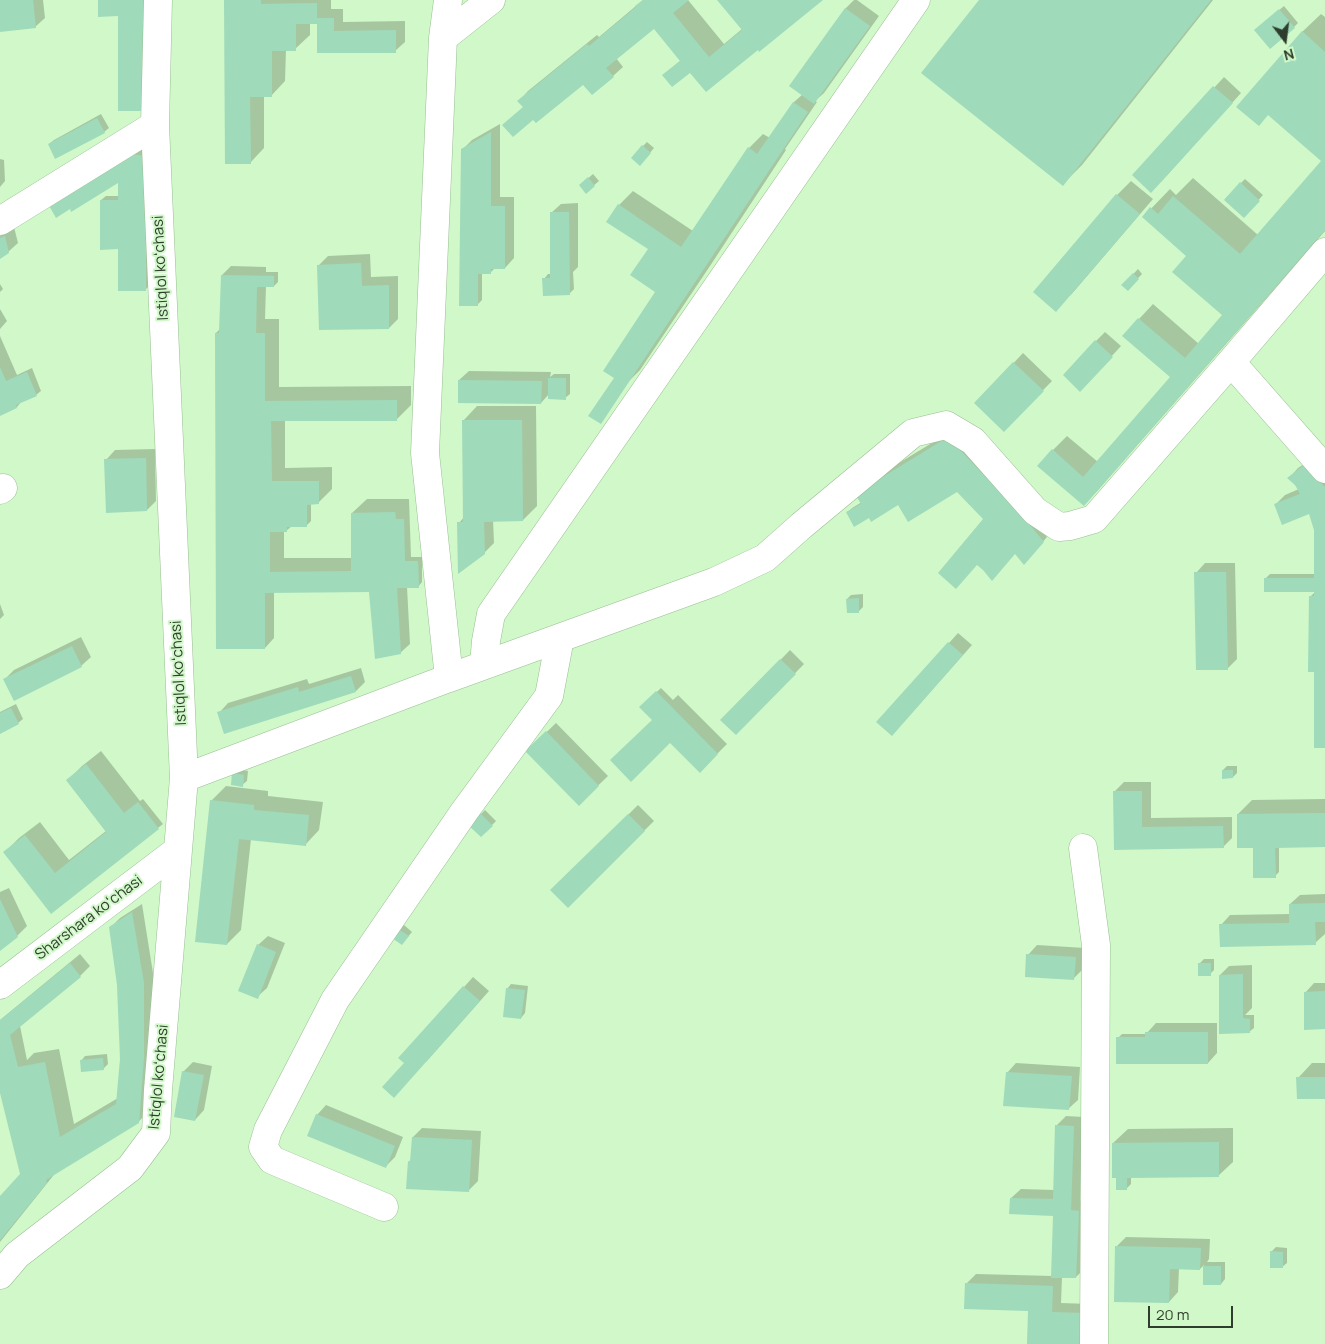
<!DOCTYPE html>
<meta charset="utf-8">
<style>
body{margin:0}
#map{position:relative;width:1325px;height:1344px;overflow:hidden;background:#d0f8c9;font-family:Manrope,sans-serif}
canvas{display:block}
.north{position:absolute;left:1260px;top:15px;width:50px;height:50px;-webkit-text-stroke:4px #d0f8c9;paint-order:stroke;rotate:165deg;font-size:14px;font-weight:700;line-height:20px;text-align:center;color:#2f3e2c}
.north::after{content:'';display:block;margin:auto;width:18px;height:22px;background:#2f3e2c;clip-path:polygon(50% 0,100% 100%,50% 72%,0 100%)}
.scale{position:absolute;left:1148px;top:1306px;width:85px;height:22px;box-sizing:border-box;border:2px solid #2f3e2c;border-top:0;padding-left:6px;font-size:15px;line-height:18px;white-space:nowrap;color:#2f3e2c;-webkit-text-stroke:4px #d0f8c9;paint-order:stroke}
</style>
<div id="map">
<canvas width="1325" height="1344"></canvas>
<div class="north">N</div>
<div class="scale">20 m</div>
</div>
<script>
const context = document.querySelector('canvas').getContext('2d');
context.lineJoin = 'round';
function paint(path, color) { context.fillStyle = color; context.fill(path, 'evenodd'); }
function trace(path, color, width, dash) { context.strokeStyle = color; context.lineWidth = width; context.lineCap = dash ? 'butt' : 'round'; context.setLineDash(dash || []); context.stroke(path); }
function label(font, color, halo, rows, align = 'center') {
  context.font = font + ' Manrope,sans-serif'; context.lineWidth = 4; context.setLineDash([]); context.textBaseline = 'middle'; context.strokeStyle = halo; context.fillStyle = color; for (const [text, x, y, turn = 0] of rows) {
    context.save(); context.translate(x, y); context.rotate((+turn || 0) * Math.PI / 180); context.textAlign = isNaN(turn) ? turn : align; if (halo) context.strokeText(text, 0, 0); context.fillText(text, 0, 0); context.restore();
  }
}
const shadow = new Path2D(`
 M0,0H43L45,18L35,27L0,31Z
 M225,0H331V9H343V22L405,21V42L395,51L318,52V20L310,23V35L295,49H286L285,81L271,96H264V148L250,163Z
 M643,0H688L724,44L742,29L718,0H821L690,71H668L681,60L654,27L616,58L623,67L613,76L583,83L524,107L519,101L528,91L597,35L599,37Z
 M854,0H857L879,16L824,93L815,101L817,102L785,149L786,150L710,266L640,370L630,380L615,379L657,292L649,249L619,205L633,191L693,231L749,148L763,134L770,138L794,102L803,94L791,86L846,8Z
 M981,0H1213L1082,165L1063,184Z
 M1284,6L1298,23L1294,27L1260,26Z
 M1321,14L1325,17V231L1098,490L1084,505L1053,450L1067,436L1098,462L1172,377L1139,319L1153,304L1199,344L1224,315L1188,256L1143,217L1170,189L1176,195L1193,178L1258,235L1323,161L1302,32Z
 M1224,77L1241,93L1161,182L1134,175Z
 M101,114L109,128L104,132L49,144L54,140Z
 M500,124V197H514V258L505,268H495L490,273H482V300L477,305L463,149L472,140Z
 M647,142L654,148L644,160L643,146Z
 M140,146L155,147V280L146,289L119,246L101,200L106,196H119V181L72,211Z
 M0,159L4,160L5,181L0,187Z
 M593,174L599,181L586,192L585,181Z
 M1245,179L1263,195L1248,212L1225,199Z
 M1131,181L1153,199L1070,296L1117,195Z
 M578,203V267L573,272L574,289L569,294L544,279L548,274H552L551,213L561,204Z
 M14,227L18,243L8,252L0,258V236Z
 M370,254L371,277L398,276V319L389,328L318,266L328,256Z
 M231,266L266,267V272H278V282L274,286H266L265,319H279V387L411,386V405L397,419L285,420V468L332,467V489L318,503H311V521L306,526H292L286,531H284V558H352V513L367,499H409L411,557H422V582L418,587H407L410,644L400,653L372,591L274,592V638L265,648L216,333L220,329L222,275Z
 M1138,269L1142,274L1128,289L1123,285Z
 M0,284L3,289L0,292Z
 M0,309L7,321L0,329Z
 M1105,332L1121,346L1089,381L1096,341Z
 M0,336L17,375L32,368L41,391L36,395L22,401L17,407L0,414Z
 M1023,353L1052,381L1004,430L976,403Z
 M469,371L551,372L550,377L554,374H570V394L565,398L549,394L541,403L459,380Z
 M477,406H536L537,506L523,520H493L494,543L484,553L459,523L464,517L463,421Z
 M963,424L1030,515L1047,537L1028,559L1015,553L977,563L985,519L957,490L899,504L869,516L848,512L852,508L862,502L871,480Z
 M155,449L156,501L147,510L106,460L115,450Z
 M1315,457L1325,468V747L1316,671L1310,597L1316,591L1266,578L1270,574H1315L1316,530L1310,513L1276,504L1285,495L1299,489L1289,478L1298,468Z
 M1205,563H1235L1237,659L1227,669L1196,573Z
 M863,594V607L859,611L847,599L851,595Z
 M0,604L4,615L0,619Z
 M958,633L972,645L901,725L949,643Z
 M81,637L91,657L81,666L5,679L14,670Z
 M790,650L804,664L736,734L722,720Z
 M361,668L365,682L356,691L225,732L219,713L228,703L307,679L309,684Z
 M661,688L673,700L678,695L727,744L700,771L641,707Z
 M16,704L23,719L18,723L0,732V712Z
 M556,723L608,776L579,804L527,751Z
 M101,751L140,801L143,799L163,824L51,912L5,852L19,838L40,822L69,860L106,831L67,781L82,766Z
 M1227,766H1237V773L1233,777L1223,770Z
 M238,769L248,771L247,781L242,785L234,774Z
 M1124,782H1151V818L1232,817V838L1223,847L1115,849L1114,792Z
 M226,786L268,791V796L323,802L319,830L305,845L251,839L241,930L227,944L211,801Z
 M1325,799V846H1279V872L1275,876L1238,814L1252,800Z
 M638,805L654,821L568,906L552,890Z
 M485,810L496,821L481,836L470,825Z
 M9,888L27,926L17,936L0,949V892Z
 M1325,894V934L1315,943L1221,925L1230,915L1290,914V904L1300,895Z
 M142,904L153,973V1108L138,1122L57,1171L0,1242V1197L22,1174L0,1087V1020L80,954L90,966L80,976L20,1026L27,1060L34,1053L59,1049L74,1124L118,1098L121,1060L119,985L110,928L120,918Z
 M404,925L412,932L406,939L399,930Z
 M268,936L285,943L267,988L257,997L258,945Z
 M1037,945L1085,948L1083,969L1074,978L1028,955Z
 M1204,959H1214V970L1210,974L1199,964Z
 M1252,965V1008L1245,1015H1254V1028L1249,1032L1220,975L1229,966Z
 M473,977L489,991L426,1062L406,1063L464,987Z
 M1314,983H1325V1028L1305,993Z
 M511,984L528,986L525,1013L521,1018L507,989Z
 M1156,1023H1217V1053L1208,1063L1118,1038L1122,1034H1146Z
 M107,1054L108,1064L103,1069L81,1061L85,1056Z
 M193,1062L212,1066L204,1110L195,1120L183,1072Z
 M1016,1063L1080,1067L1078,1100L1068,1109L1007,1073Z
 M1312,1063H1325V1097L1298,1078Z
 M326,1105L403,1137L395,1157L386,1166L317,1115Z
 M1066,1116L1083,1117L1080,1201L1088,1202L1085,1268L1076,1277H1062L1061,1303L1090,1304L1089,1344H1028L1030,1310L966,1308L967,1283L976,1274L1053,1276L1055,1214L1011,1198L1021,1189L1054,1190L1056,1126Z
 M422,1128L481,1131L478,1181L468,1191L409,1162L411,1159L413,1137Z
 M1233,1128V1162L1218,1176L1131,1177V1184L1126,1189L1113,1143L1128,1129Z
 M1126,1237L1210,1239L1209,1259L1207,1262H1225V1279L1221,1284H1204V1265L1200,1269L1179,1268L1178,1292L1169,1302L1117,1246Z
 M1276,1247L1287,1248V1263L1282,1267L1271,1252Z`);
const building = new Path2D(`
 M0,0H33L36,28L0,32Z
 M98,0H148V111H118V16L98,17Z
 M224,0H261V4L317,3V18H334V31L396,30V53H317V24H296V51H272V97H250L251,164H225Z
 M643,0H689L673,13L709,57L742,30L717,0H823L759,52L758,50L706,92L690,73L672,87L662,75L680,61L654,29L606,68L614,77L592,95L583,85L536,123L533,120L513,137L502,125L523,107L517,101L587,44L589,46L636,7L635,6Z
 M979,0H1211L1063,186L921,73Z
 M845,8L870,26L814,104L789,86Z
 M1279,9L1295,28L1270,49L1254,30Z
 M1302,31L1325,52V230L1084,506L1037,466L1052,449L1083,477L1170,377L1122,336L1138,318L1185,358L1222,315L1172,272L1186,256L1142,217L1150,207L1158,214L1173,196L1240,254L1321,161L1268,115L1259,126L1236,107Z
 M1213,86L1233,103L1151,193L1132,175Z
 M793,102L808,112L601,424L588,416L614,378L603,371L655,292L630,275L648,249L606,222L618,204L681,247L748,147L757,154Z
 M97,118L105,133L55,159L48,144Z
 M491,132V206H505V269H491V274H478V306H459L461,149Z
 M642,145L651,153L640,166L631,158Z
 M130,154L146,156V291H118V249L100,250V200H118V183L71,212L70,209L56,218L47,202Z
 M588,177L595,186L586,194L579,185Z
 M1240,182L1260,201L1244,218L1224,200Z
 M1116,194L1140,214L1056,312L1033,292Z
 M550,212H569L570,295L543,296L542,278H550Z
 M5,236L9,253L0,259V238Z
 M361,263L362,286L389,285V329L319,330L317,265Z
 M1133,273L1139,279L1128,291L1121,285Z
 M221,275L274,276V287H257L256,333H265V401L397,400V421H271L272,481H319V504L307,505V527H287V532H270V572L351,571V513L395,512L396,519H404L405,561H418L419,588H397L401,654L375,659L369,592L265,593V649H216L215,333H219Z
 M1095,340L1113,357L1080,392L1063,375Z
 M1013,362L1044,391L1004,432L974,403Z
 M0,367L6,381L27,372L37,396L16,405L17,408L0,416Z
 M548,378H566V400L548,399Z
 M458,380L542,381L541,404L458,403Z
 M462,420H522L523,521L484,522L485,554L458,574L457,522H463Z
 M948,437L1025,519L1044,542L1024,565L1015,554L992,581L983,570L977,565L956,589L938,573L983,519L957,492L908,522L898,505L871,522L869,518L854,527L846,512L861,504L855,494Z
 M146,458L147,511L106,513L104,459Z
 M1304,465L1325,487V748H1314V672H1308L1309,596H1314V592H1264V578H1314V530L1309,514L1282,525L1274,504L1300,494L1295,485L1287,478Z
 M1194,572H1226L1228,670H1196Z
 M859,598V613H847L846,599Z
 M948,642L963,655L892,736L876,722Z
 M72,646L82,667L14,701L3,679Z
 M780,659L796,674L736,735L720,720Z
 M351,676L356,692L224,734L217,712L298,687L299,692Z
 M656,691L718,754L700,773L670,743L631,782L610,760L652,720L639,707Z
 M11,708L19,724L0,734V713Z
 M546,731L599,786L579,806L525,751Z
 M86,764L124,813L138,802L159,829L51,914L3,852L25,835L55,873L106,832L66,780Z
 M1222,770H1233V778L1222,779Z
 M232,773L244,775L243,787L231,785Z
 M1113,791H1142V827L1223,826L1224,848L1114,850Z
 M210,800L254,805V810L309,815L306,846L239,839L227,945L195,942Z
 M480,813L493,826L481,837L468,825Z
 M1325,813V847L1275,848L1276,878H1253V848H1237V814Z
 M628,814L645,831L568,908L550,890Z
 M0,899L18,937L0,951Z
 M1325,903V922H1315L1316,945L1220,947L1219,924L1289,923V904Z
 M132,912L144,983V1057L139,1123L46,1180L47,1183L0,1240V1196L20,1174L0,1093V1020L70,963L81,977L10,1035L18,1067L45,1062L60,1137L116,1104L120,1059L117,985L109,927Z
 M398,929L409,936L402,945L392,938Z
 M257,944L276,952L258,999L238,991Z
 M1026,954L1076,957L1074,980L1025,977Z
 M1198,963H1211V976H1198Z
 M1243,974V1018L1250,1019V1033L1219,1034V975Z
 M463,986L480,1001L394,1098L382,1087L404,1063L398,1058Z
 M506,988L525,990L521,1019L503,1017Z
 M1325,991V1029L1304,1030V992Z
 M1145,1032H1208V1064H1116V1037H1145Z
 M103,1058L104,1070L81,1072L80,1060Z
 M182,1071L204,1075L195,1121L174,1117Z
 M1006,1072L1072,1076L1069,1110L1003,1106Z
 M1296,1077H1325V1099H1297Z
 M316,1114L395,1146L386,1168L307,1136Z
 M1055,1125L1074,1126L1071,1210L1079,1211L1076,1278H1051L1053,1216L1009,1214L1010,1198L1053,1199Z
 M412,1137L472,1140L469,1192L406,1189L408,1161L410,1162Z
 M1219,1142V1177L1127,1178V1190H1116V1178H1112V1143Z
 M1115,1246L1201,1248L1200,1270L1170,1269L1169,1303L1114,1302Z
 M1270,1251L1283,1252V1268H1270Z
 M1203,1266H1221V1285H1203Z
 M965,1283L1053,1286L1052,1312L1081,1313L1080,1344H1027L1028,1311L964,1309Z`);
const minor = new Path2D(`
 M443,38L491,0
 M0,221L155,125
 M1231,362L1325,469
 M0,490L3,488
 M484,665L486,641L491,614L916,0
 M449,678L714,582L765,558L801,526L913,433L946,425L973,441L1035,511L1059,527L1070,526L1094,519L1231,362L1325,252
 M184,778L449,678L425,453L443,38L448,0
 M1083,848L1096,945L1094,1344
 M0,985L178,850
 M384,1207L272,1160L263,1147L268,1130L335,1000L464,812L549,696L560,638
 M0,1275L17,1255L130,1168L156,1133L158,1090L184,778L155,125L158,0`);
const streetNames = [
 ["Istiqlol koʻchasi",161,268,-93],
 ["Istiqlol koʻchasi",179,673,-93],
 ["Sharshara koʻchasi",89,918,-37],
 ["Istiqlol koʻchasi",159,1077,-85]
];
paint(shadow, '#0003');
paint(building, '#9fdaba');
trace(minor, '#99bf92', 29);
trace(minor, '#fff', 28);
label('15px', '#2f3e2c', '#d0f8c9', streetNames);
</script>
